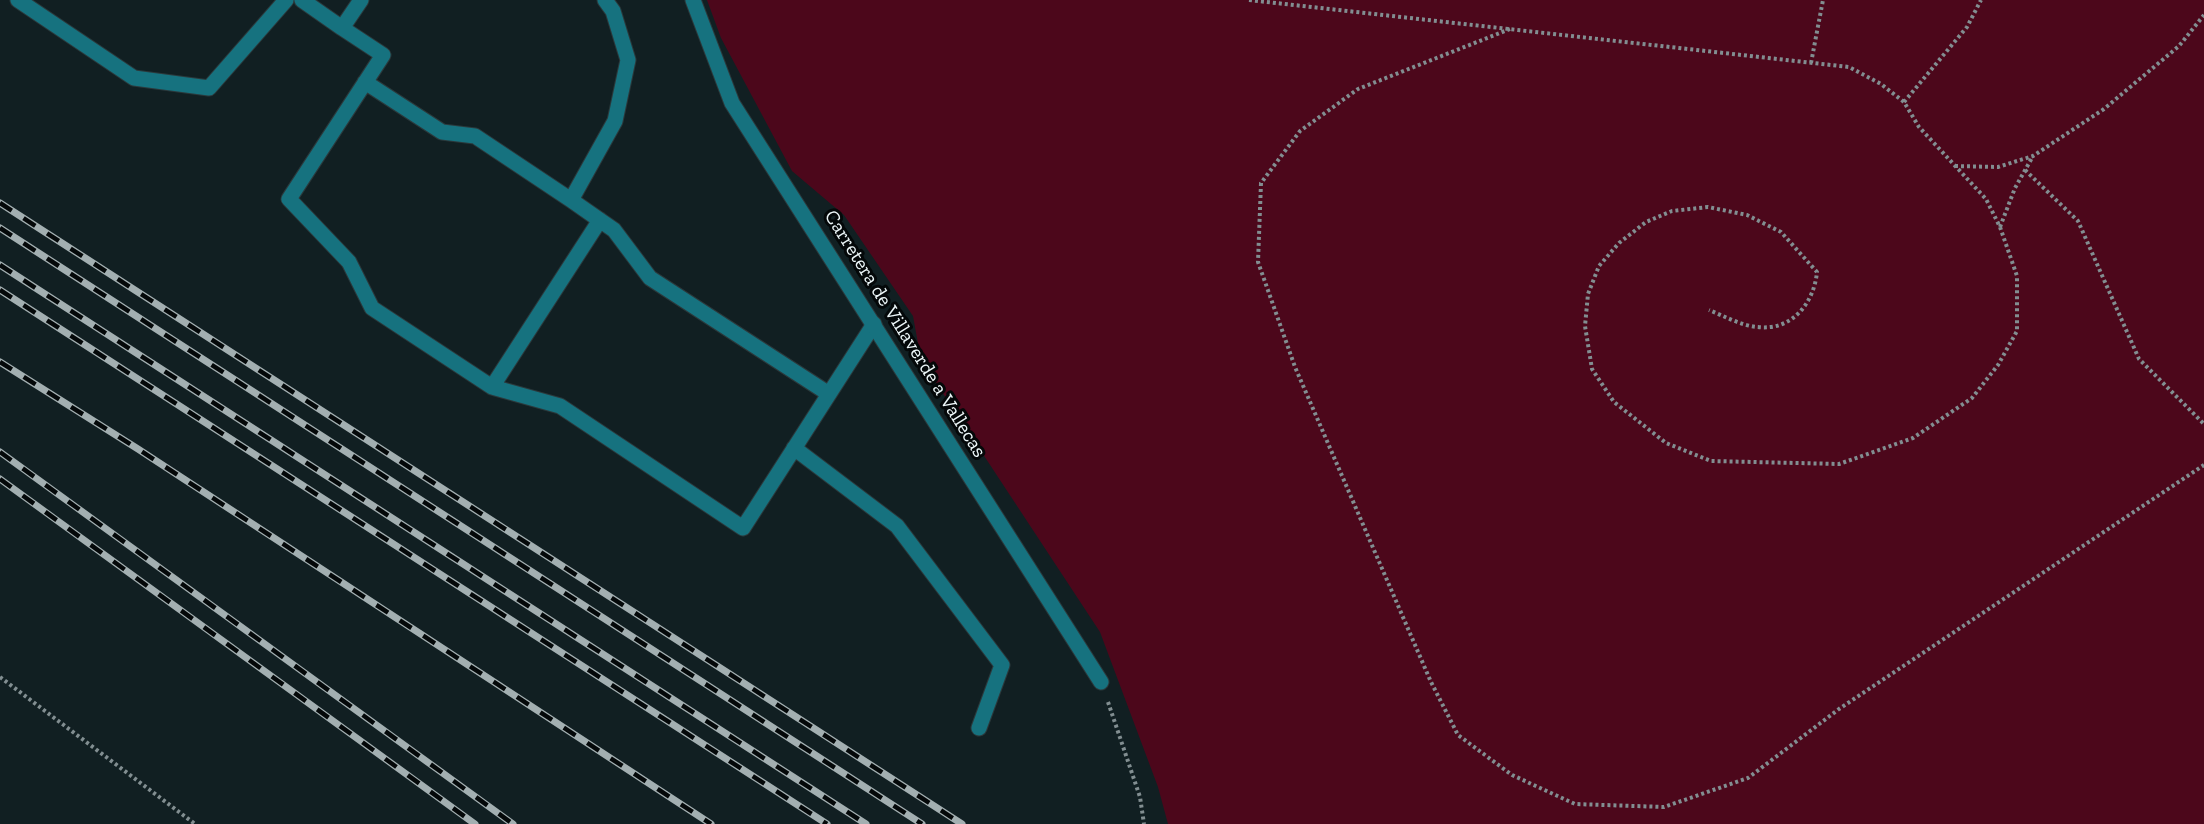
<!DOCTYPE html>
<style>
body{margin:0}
canvas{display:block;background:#111f22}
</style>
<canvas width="2204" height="824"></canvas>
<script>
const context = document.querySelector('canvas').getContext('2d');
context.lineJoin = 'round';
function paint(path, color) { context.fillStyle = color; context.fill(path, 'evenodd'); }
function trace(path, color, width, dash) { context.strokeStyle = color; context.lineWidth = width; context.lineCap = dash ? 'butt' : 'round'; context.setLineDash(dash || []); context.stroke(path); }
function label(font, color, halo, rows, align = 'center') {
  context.font = font + ' "Zilla Slab",serif'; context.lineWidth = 6; context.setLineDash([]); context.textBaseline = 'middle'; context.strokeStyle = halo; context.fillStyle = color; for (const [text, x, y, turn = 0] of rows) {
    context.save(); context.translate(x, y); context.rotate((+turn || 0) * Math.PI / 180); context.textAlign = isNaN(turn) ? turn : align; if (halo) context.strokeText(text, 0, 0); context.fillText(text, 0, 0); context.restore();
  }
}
const green = new Path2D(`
 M707,0H2204V824H1168L1158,787L1100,632L921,360L913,316L844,215L792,171L721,38Z`);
const path = new Path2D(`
 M1249,0L1849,67L1881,84L1904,102L1919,127L1986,199L2000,227L2017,276V331L1998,365L1972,398L1913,438L1839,464L1711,461L1666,443L1614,402L1592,369L1585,326L1588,294L1599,266L1619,243L1646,222L1672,211L1708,207L1747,215L1781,232L1817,272C1814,303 1792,331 1758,327C1742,326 1724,316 1709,310
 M1510,29L1358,89L1300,131L1261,183L1258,262L1295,367L1431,682L1458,735L1512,775L1575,804L1664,807L1748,778L1839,709L2204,465
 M1811,63L1823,0
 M1904,102L1967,27L1981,0
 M1955,166L1998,167L2033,156L2104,109L2179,46L2204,15
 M2025,170L2078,221L2139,359L2204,424
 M2000,227L2015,188L2033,156
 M0,677L195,824
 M1108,702L1140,797L1144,824`);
const service = new Path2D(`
 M18,0L134,78L209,88L286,0
 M302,0L342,28
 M361,0L342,28L383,55L289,199L349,262L372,308L492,387L560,406L743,528L874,324
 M365,82L442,132L475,136L571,200L614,230L650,278L829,394
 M571,200L615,121L628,60L613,11L605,0
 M492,387L600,220
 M794,448L897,526L1002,665L979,728`);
const minor = new Path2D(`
 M693,0L732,103L1101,682`);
const rail = new Path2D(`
 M0,203L962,824
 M0,228L922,824
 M0,265L866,824
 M0,290L827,824
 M0,362L138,449L711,824
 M0,452L513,824
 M0,479L475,824`);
const streetNames = [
 ["Carretera de Villaverde a Vallecas",905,334,58]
];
paint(green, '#4c071b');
trace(service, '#2b393c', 17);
trace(minor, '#2b393c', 17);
trace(path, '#828e91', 4, [3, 3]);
trace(service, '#16727f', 15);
trace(minor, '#16727f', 15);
trace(rail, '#a3afb1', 7);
trace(rail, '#040809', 4.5, [14]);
label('20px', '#edf7f9', '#040809', streetNames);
</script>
